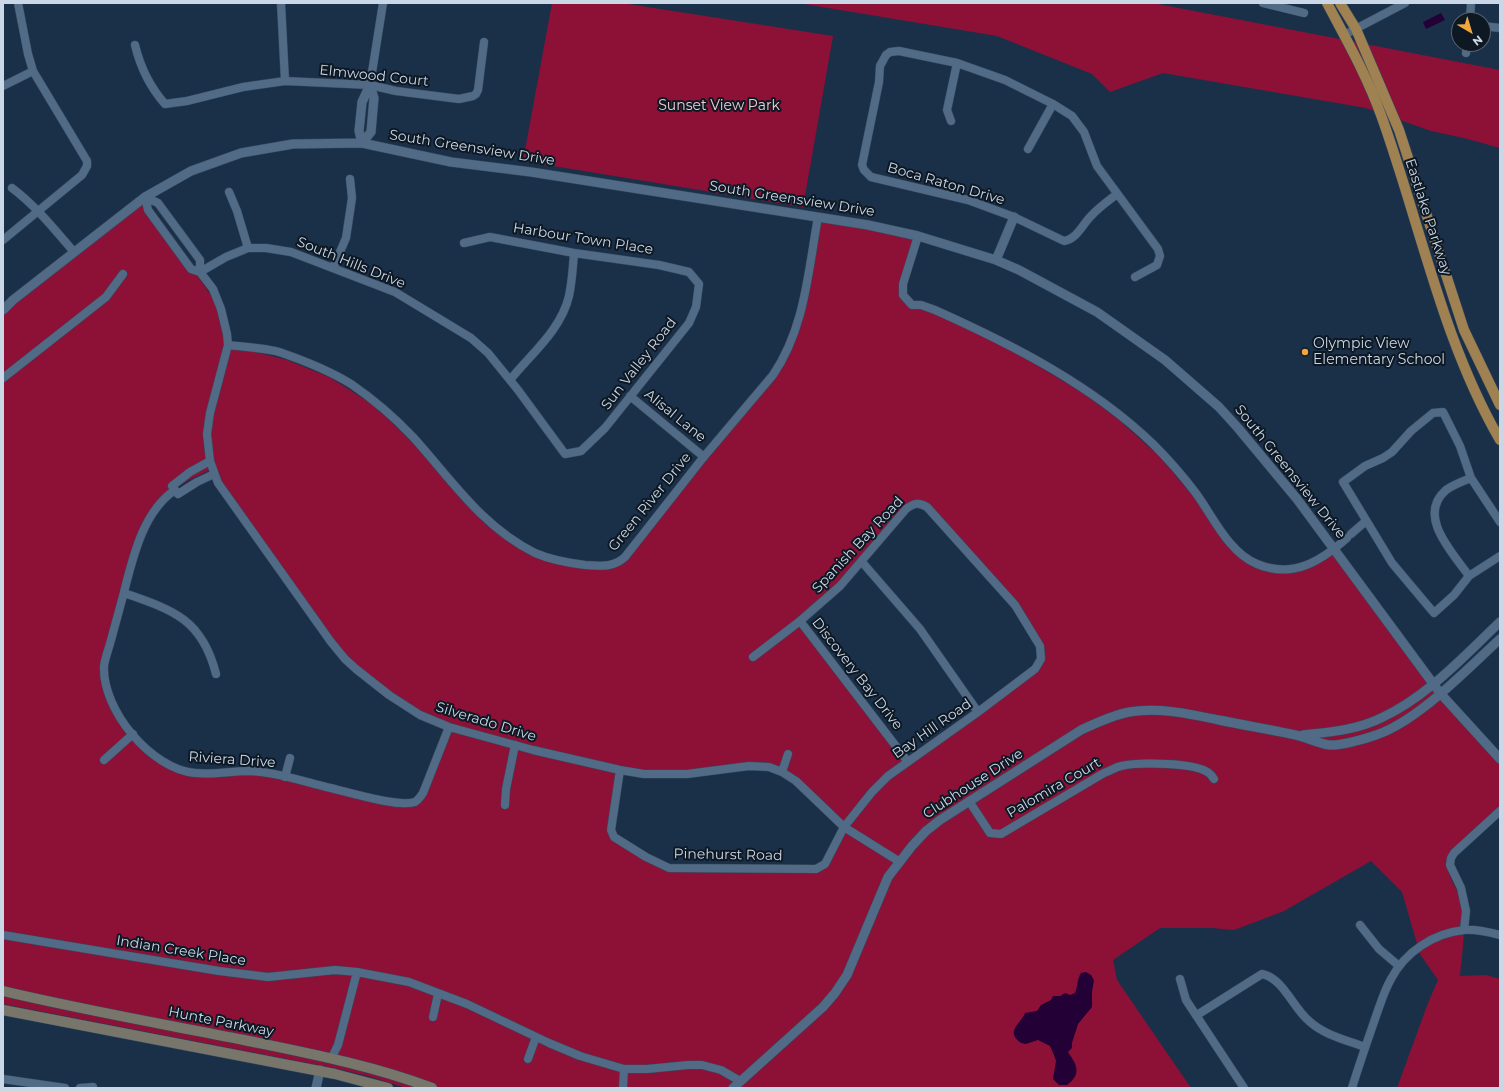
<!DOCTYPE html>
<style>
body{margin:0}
#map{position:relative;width:1503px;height:1091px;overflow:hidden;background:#1a3049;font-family:Montserrat,sans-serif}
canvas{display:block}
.frame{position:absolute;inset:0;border:4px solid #c9d7e7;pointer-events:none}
.north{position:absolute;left:1451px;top:12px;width:40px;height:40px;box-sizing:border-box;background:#0e1823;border:1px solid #596471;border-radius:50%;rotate:142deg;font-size:11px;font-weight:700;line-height:16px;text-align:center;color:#c9d7e7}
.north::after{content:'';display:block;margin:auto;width:14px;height:18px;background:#f0a63f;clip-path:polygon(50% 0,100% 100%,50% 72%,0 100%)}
</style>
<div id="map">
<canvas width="1503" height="1091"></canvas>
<div class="frame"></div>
<div class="north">N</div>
</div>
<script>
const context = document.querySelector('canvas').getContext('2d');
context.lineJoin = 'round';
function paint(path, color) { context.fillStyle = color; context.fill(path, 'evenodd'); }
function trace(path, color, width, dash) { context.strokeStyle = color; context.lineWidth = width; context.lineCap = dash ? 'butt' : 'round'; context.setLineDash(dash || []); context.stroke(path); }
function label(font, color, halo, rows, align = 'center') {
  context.font = font + ' Montserrat,sans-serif'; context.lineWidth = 4; context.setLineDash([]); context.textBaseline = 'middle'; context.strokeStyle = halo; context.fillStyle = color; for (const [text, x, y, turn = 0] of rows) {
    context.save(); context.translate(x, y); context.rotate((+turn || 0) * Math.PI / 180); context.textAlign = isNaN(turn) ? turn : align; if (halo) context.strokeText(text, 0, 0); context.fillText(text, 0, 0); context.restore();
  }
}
const green = new Path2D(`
 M552,3H622L833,36L803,207L523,161Z
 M798,3H1153L1500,70V148L1464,138L1431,131L1366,108L1163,73L1110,92L1092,74L997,36Z
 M142,199L211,295C219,311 223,328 224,346L248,350L287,360L329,377L350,390L371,404L389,420L404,434L482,521L511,543L572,565L617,562L767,379L787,345L800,306L815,219L914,238L904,299L1010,349L1081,392L1118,419L1160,457L1196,500L1229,548L1247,562L1301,568L1329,548L1419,669L1500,759V810L1447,864C1448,878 1458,889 1461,902C1467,925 1462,952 1460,976L1486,975L1500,979V1088H1397L1428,1003L1438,980L1420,954L1402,892L1371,861L1284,911L1258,921L1234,930L1212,928H1160L1113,960L1117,980L1191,1088H406L368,1076L334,1068L3,1004V309ZM210,470L354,671L446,727L418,794L413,800L365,797L252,773H182L170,770L151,758L142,750L120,719L112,712L105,697L102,684V657L136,552L155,510L176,488L187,481ZM914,505L924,509L1014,607L1036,646L1038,658L1032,669L905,762L797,621L839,583ZM767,767L798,782L844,827L820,863L810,869L657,865L612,833L621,770L684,775Z`);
const water = new Path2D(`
 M1441,13L1445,20L1426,29L1423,22Z
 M1086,972L1091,975L1094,980L1092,992V1007L1078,1024L1072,1043V1048L1068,1052C1077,1065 1082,1074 1067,1085H1059L1053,1079L1056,1061L1054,1055L1050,1046L1038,1040L1026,1044L1021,1043C1005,1031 1020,1025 1025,1013L1037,1011L1041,1005L1051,1000L1053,996H1060L1065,993L1070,995L1075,993C1078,986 1077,979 1081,973Z`);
const minor = new Path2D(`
 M281,3L285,81
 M1263,3L1304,13
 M1470,20L1471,3
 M1483,26L1500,28
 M1344,35L1405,3
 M135,45C140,66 150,87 165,104L187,101L243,87L285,81L370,85L396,91L459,99L473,96L476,94L478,90L484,42
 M1466,53L1467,44
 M370,85L383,3
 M3,86L33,71
 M951,121L947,110L957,63
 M1028,149L1053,104
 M12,188C36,206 55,230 74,252
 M229,192L237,211L248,248
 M1117,194C1108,201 1098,208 1091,216C1082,225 1077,239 1064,241L1014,217L968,200L871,177L864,170L862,165L879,82L880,66L886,55L890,52L899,51L957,63L1005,80L1053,104L1072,116L1084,132L1097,166L1158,249L1160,256L1157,265L1135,277
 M918,236L903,284V295L912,305H921L935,310C1011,344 1092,385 1153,444C1168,459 1182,475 1195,492C1213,516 1228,552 1257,564C1293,579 1321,561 1347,538
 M3,240L82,175L87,166V161L33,71L28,54L18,3
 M333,268L346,238L352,198L350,179
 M200,272V260L158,203L145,197L148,210L191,269L200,272L213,289L221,309L227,334L228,345L210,413L207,434L210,461L218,483L331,642L345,659L356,669L389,695L420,715L449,727L533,750L620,770L644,774H687L749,766L769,767L782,772L796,781L844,827L900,862
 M200,272L226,257L248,248H266L291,252L395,292L471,338L488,353L518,390L565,454L581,451L605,428L689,323L696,307L699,284L689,272L659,265L574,253L490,237L464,243
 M228,345C243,347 268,348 282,353C305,361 330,371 351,384C373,399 394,417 413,437C451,479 482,527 535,553C551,560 569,563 585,565C600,566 613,568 625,557L702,459L773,375C805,328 808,272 818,217
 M3,378L106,297L123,274
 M510,380C531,354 561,330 569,296C572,282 573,267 574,253
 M630,396L704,457
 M210,461L190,472L172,486L178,494L197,482L214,474
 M175,490C142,512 132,561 123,596C119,611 115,625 111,640C109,648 105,658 104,666C102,710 151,769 195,773C213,775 232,771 249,771C275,772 302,781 326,787C345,791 398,808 415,802C418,800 421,796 423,793L449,727
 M1500,522L1471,478L1460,446L1443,412L1433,413L1411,431L1392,452L1383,458L1365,466L1343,482L1392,563L1434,613L1454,595L1469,576L1500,556
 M1351,534L1366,521
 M862,562L920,629L978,712
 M1469,576C1453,553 1416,516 1446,490C1453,485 1463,481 1471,478
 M124,593C173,610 202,619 216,674
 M800,621L908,762
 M104,760L133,734
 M620,770L611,830L614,837L646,857L669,868L816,869L825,864L844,827L872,792L888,776L978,712L1035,669L1041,659L1040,646L1015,605L927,507C918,502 914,503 906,509L840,586L800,621L753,657
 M782,772L788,754
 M285,777L290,758
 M969,801L990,833L1001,834L1104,773C1110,771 1116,767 1121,766C1138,762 1198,762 1210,774C1211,774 1213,778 1214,779
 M505,805L506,789L515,745
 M1360,925L1379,949L1399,966
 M1464,930L1466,911L1461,888L1450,865L1451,858L1454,853L1500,811
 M3,935L219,971L268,977L335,970L357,972L409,982L467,1004L549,1043L580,1056L624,1069H647L688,1065H702L721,1070L740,1081
 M1180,979L1186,1000L1244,1088
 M1197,1015L1262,974C1283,978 1293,1008 1309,1021C1324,1035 1346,1040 1365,1047
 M433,1017L438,994
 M332,1057L338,1045L357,972
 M528,1059L536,1037
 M3,1079L65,1088
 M80,1088L93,1087
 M623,1088L624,1069
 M1352,1088C1359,1065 1367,1042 1375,1019C1380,1005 1384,991 1391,979C1405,952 1434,933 1464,930C1476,929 1488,932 1500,935`);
const tertiary = new Path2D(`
 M370,85L374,98L371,132L362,143L359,131L362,102Z
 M996,260L1014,217
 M3,310L13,300L145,197L191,171L241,153L293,144L362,143L451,162L531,172L868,225L918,236L996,260L1019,270L1097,312L1165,360L1219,407L1238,428L1297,499L1440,693L1500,759
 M1303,735C1329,732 1357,730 1381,718C1427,697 1464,656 1500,622
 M316,1088L320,1070
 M733,1088L823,1007L835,993L847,975L888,877L912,846L926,831L940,820L1081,730C1096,723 1113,715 1129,712C1159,707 1190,714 1219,720C1243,725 1267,729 1291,734C1304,736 1316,743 1329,745C1340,746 1365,739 1376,735C1418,721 1467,669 1500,639`);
const secondary = new Path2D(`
 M3,991C83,1010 163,1024 244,1040C307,1053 371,1065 432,1088
 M3,1010L335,1074L388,1088`);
const primary = new Path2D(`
 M1327,3C1346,39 1367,76 1381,115C1420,223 1442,340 1500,440
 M1340,3L1356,29L1399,130L1464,330L1500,405`);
const markers = [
 [1305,352,4,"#f0a63f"]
];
const streetNames = [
 ["Elmwood Court",374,76,6],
 ["South Greensview Drive",472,148,9],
 ["Boca Raton Drive",946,184,16],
 ["South Greensview Drive",792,199,9],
 ["Eastlake Parkway",1428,217,72],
 ["Harbour Town Place",583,239,9],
 ["South Hills Drive",351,263,22],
 ["Sun Valley Road",639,364,-52],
 ["Alisal Lane",675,416,39],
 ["South Greensview Drive",1290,472,51],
 ["Green River Drive",650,502,-51],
 ["Spanish Bay Road",858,545,-47],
 ["Discovery Bay Drive",857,674,52],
 ["Silverado Drive",486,722,17],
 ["Bay Hill Road",932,729,-35],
 ["Riviera Drive",232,760,4],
 ["Clubhouse Drive",973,784,-33],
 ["Palomira Court",1054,788,-30],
 ["Pinehurst Road",728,855,1],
 ["Indian Creek Place",181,951,9],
 ["Hunte Parkway",221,1022,11]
];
const parkNames = [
 ["Sunset View Park",719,106]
];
const poiNames = [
 ["Olympic View",1313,344],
 ["Elementary School",1313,360]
];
paint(green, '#8d1136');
paint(water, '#230035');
trace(minor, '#364a5e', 9);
trace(tertiary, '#364a5e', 10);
trace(secondary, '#364a5e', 11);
trace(primary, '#364a5e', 11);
trace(minor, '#516a85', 8);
trace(tertiary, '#516a85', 9);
trace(secondary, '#78766b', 10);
trace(primary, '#a08151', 10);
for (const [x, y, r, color] of markers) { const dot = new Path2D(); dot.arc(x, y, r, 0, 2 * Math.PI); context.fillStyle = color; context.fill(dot); trace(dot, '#0e1823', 1.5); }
label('14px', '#c9d7e7', '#0e1823', streetNames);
label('14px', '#efcdd0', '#0e1823', parkNames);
label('14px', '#c9d7e7', '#0e1823', poiNames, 'left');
</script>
